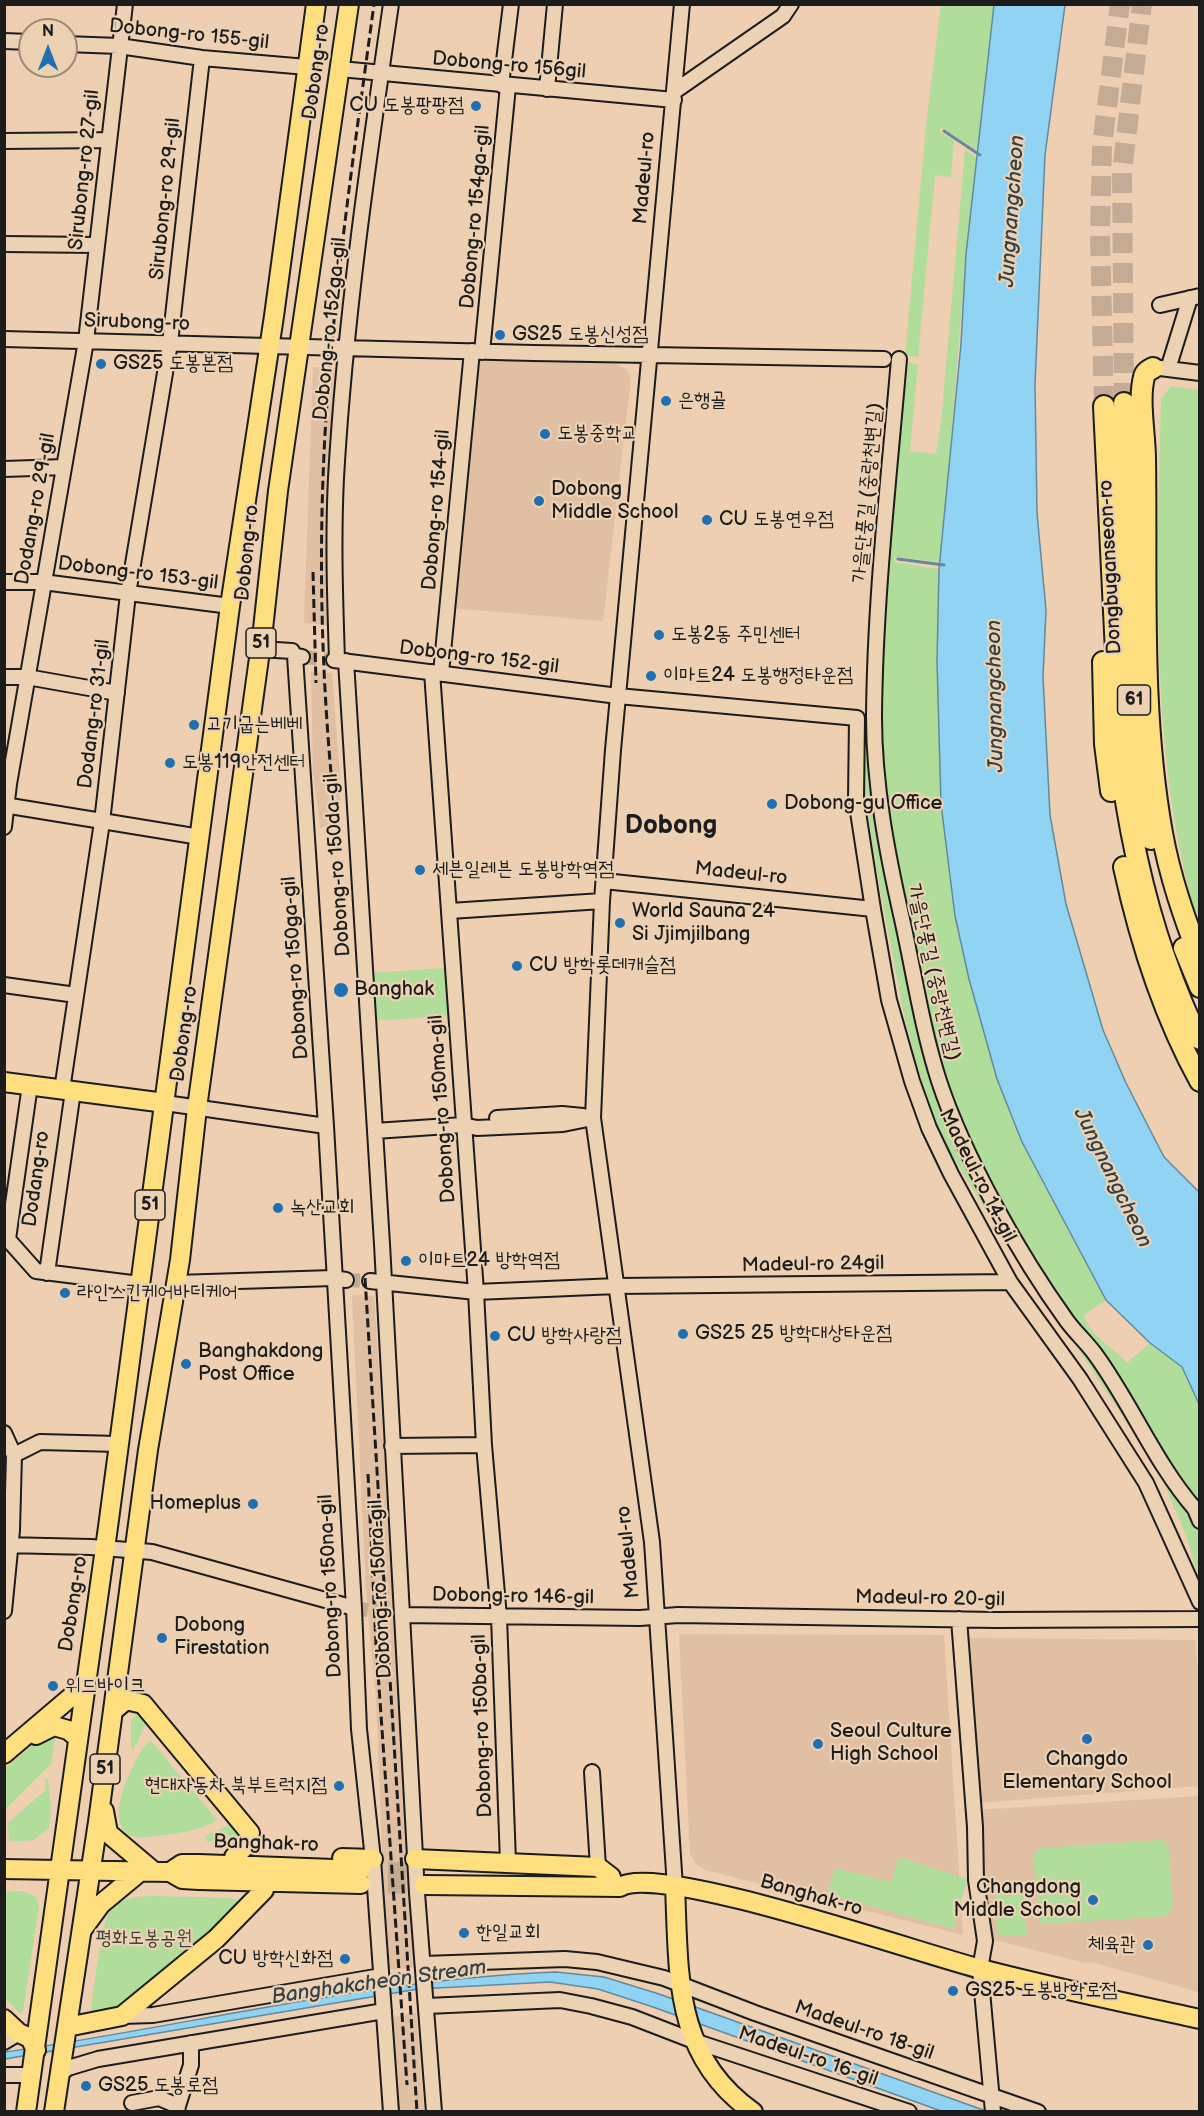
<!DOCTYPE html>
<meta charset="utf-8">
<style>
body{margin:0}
#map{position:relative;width:1204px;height:2116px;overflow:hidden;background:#eecfb1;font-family:"Balsamiq Sans",sans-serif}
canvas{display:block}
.frame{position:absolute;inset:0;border:6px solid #1c1c1c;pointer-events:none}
.north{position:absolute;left:18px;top:18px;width:60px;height:60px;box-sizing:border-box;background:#ecd1b3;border:2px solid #998977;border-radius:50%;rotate:0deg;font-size:16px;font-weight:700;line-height:24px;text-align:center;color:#1c1c1c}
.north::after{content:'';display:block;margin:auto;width:21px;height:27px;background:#1f6fb2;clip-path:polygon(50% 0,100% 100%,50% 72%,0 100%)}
</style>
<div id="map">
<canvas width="1204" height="2116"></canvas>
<div class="frame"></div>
<div class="north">N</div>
</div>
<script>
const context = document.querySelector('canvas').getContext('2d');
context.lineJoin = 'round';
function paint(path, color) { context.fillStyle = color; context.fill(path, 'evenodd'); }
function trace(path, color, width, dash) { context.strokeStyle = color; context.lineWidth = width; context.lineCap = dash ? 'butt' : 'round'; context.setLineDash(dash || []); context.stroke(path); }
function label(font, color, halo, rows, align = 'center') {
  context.font = font + ' "Balsamiq Sans","Poor Story",sans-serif'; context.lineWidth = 4.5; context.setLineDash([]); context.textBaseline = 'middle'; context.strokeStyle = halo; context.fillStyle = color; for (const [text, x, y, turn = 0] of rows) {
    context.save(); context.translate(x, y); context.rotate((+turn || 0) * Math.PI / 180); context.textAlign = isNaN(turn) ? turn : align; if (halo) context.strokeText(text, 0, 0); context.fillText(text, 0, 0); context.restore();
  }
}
const built = new Path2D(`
 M480,360L611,362L626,369L631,377L603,621L451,608L473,368Z
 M313,367L336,368L328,625L304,623Z
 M311,672L332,673L340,776L341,822L320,828L313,771Z
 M352,1295L374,1296L417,1967L387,1970L376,1698L366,1591Z
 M679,1634L944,1635L963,1935L705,1870L695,1863L690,1853Z
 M968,1638L1195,1640L1200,1693L1199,1786L977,1803Z
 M1199,1796V1992L1091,1962L1085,1963L990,1939L977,1810Z
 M416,2013L424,2111H398L392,2017Z`);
const green = new Path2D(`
 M941,5H994L979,151L940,127V132L954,141L951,177L935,175L918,357L905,355L927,116Z
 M965,150L978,159L966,254L941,562L895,557L894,562L939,569L937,662L941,804L961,947L983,1029L1022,1142L1106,1300L1084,1315C1091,1339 1112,1345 1127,1363L1150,1343L1182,1367L1199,1404V1580L1187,1538L1159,1471L982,1204L949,1151L926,1097L905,1020L875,862L864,788L866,670H878L904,362L918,364L910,451L936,454L941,422Z
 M1171,386L1199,390V926C1149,762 1157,569 1161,399Z
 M446,968L449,1016L372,1021L369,973Z
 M140,1711L148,1721L134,1748L131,1749V1720Z
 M56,1735L51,1764L5,1810V1769L41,1737Z
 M149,1741L152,1742L217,1820C202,1830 182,1833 164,1835C155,1836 145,1839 136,1837C109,1832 120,1794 128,1777C134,1765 139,1751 149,1741Z
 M45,1779H48L51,1803L49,1828L34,1840L9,1842L8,1823L46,1790Z
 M231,1824L243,1832L239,1842L206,1841L205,1836Z
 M1162,1840L1169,1846L1173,1907L1167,1916L1044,1924L1039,1921L1033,1855L1039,1848Z
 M899,1857L967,1879L953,1929L827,1894L835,1868L891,1882Z
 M1024,1883L1027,1935L997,1936L994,1884Z
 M23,1891L36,1897L39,1906L23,2011L20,2013L5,1999L4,1892Z
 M155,1896L228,1898L243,1902L162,1979L116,2009L94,2013L91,2010C93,1991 96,1973 99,1954C107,1913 105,1896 155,1896Z`);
const water = new Path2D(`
 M994,5H1065L1045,155L1035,385L1037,513L1046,610L1043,677L1050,815L1066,904L1103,1030L1126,1083L1164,1157L1199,1192V1404L1182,1367L1150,1343L1106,1300L1022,1142L997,1079L969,979L955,916L941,804L937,662L939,569L961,344L966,254Z
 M556,1972L604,1977L659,1994L986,2111H941L653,2007L598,1989L550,1982L418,1989L5,2059V2052C188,2026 370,1979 556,1972Z`);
const stream = new Path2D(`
 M944,131L980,155
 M898,559L944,565`);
const minorTunnel = new Path2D(`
 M303,657L334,660
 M346,1280L370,1281
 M354,1608L402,1615`);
const majorTunnel = new Path2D(`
 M361,1870L424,1872
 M361,1884L424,1885`);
const highwayTunnel = new Path2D(`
 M1124,403L1122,172L1142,4
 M1104,406L1100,235L1102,145L1120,4`);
const minor = new Path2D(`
 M4,41L30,42
 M66,44L119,46L202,58L307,67
 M340,69L674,100
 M501,85L511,4
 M547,89L555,4
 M675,91L783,16L791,4
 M4,141L108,140
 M4,244L96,245
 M1160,305L1200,296
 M4,339L533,353L884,359
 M482,352L508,86
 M899,359C889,478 875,597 874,717C874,785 887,853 902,919C914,973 922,1028 939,1081C964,1157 1020,1256 1067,1321C1075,1332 1086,1342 1095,1354C1131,1403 1155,1463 1195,1509L1200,1521
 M1160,368L1200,373
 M1168,369L1190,298
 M4,469L64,467
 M4,582H43L230,606
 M260,649L292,651L295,656L302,657
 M295,656L326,1126L354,1608L359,1729L373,1859L391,2112
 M334,660L618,696L857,718L856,799L873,909L889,1000L912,1081L929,1128L951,1174L1010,1282L1080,1379L1146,1483L1200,1602
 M337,660C335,599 333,539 336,478C345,320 368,162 391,4
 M346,661L382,1244L417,1893L434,2112
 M432,672L476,1292L484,1445L499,1617L508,1862
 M441,673L472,351
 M4,677H27L117,693
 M4,805L200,837
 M4,827L9,784L86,341L125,4
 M604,881L873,909
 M450,911L602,901
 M4,985L76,995
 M62,1090L102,822L128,594L170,343L202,58
 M165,1103L326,1126
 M497,1118L562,1114L583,1116
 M375,1131L463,1125L477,1128L563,1124L593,1118
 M4,1235L36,1271L140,1284
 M8,1239L30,1085
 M47,1273L73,1091
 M370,1281L476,1292L617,1286L1010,1282
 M176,1283L333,1278L346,1280
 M4,1433L14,1455L12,1530L4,1611
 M392,1446L484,1445
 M14,1455L40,1442L118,1444
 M4,1545L91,1547L152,1552L354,1608
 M402,1615L640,1618L678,1615L996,1620L1200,1619
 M959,1619L975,1827L976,1880L985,1941L980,1969L993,2112
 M592,1772L598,1867
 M675,1887L652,1542L593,1118L602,901L613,750L682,4
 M424,1964L565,1959L597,1962L664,1978L755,2013L1038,2112
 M427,2006L560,2000L591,2006L632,2017L694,2041L909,2112
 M122,2016L153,2015L381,1976
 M4,2042L19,2033
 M60,2074L68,2068L98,2059L384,2011
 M4,2075H32
 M132,2103L159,2098L178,2106L177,2112
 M178,2106L191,2065V2043`);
const major = new Path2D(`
 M4,1082L165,1103
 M113,1711L126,1700L143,1704L250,1833L248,1844L234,1857
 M36,1735L54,1726L68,1730L78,1738
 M4,1754L85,1685
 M104,1811L108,1833L153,1871
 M342,1858L373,1859
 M415,1859L598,1867L611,1877
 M4,1869L170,1872L182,1879L199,1880L361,1884
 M170,1872L182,1864H199L361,1870
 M424,1885L620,1887C658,1862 924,1955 981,1969C1054,1988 1127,2003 1200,2019
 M675,1887C679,1974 673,2056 753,2112
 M82,1930L101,1904L142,1870
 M4,2019L19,2033L30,2038L36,2050
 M67,2027L122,2016L216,1939L264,1890
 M26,2112L108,1527L230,606L274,316L316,4
 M54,2112L98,1822L148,1450L180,1260L197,1108L263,629L278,491L349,4`);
const highway = new Path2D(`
 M1153,368C1149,370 1145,372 1144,377C1138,400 1145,435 1145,459C1147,584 1140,710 1162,833C1170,877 1184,917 1200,959
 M1124,403L1129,614L1139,774L1151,839
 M1104,406L1122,775C1132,846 1147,913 1173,980C1181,1000 1188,1021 1200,1039
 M1103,662L1105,744L1111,791
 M1124,867C1140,941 1163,1014 1200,1081
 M1184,948L1200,987`);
const rail = new Path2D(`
 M313,572L316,683
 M331,773C319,638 318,501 330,365C340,244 358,124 374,4
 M365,1278L417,2112
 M368,1474L376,1644L407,2085`);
const markers = [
 [476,106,6,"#1f6fb2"],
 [500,335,6,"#1f6fb2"],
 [101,364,6,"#1f6fb2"],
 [666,401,6,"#1f6fb2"],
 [545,434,6,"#1f6fb2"],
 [539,501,6,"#1f6fb2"],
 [707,520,6,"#1f6fb2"],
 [659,635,6,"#1f6fb2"],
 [651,676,6,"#1f6fb2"],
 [194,725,6,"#1f6fb2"],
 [170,763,6,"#1f6fb2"],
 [772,804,6,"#1f6fb2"],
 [420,870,6,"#1f6fb2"],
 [620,923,6,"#1f6fb2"],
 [517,966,6,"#1f6fb2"],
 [341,990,8,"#1f6fb2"],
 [278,1208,6,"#1f6fb2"],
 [406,1261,6,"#1f6fb2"],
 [65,1293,6,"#1f6fb2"],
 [683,1334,6,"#1f6fb2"],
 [495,1336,6,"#1f6fb2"],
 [186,1364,6,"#1f6fb2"],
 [253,1504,6,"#1f6fb2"],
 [162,1638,6,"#1f6fb2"],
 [53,1686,6,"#1f6fb2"],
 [1087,1739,6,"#1f6fb2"],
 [818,1744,6,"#1f6fb2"],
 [339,1786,6,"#1f6fb2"],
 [1093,1900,6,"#1f6fb2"],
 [464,1933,6,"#1f6fb2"],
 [1148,1945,6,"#1f6fb2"],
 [345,1959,6,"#1f6fb2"],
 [953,1991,6,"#1f6fb2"],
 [86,2086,6,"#1f6fb2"]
];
const shields = [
 [261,643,30],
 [1134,700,33],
 [150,1205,30],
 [105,1769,30]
];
const shieldNames = [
 ["51",261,643],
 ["61",1134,700],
 ["51",150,1205],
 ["51",105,1769]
];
const streetNames = [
 ["Dobong-ro 155-gil",189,35,6],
 ["Dobong-ro 156gil",509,66,5],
 ["Dobong-ro",317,72,-82],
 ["Sirubong-ro 27-gil",85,170,-84],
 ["Madeul-ro",645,178,-85],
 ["Sirubong-ro 29-gil",166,199,-84],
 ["Dobong-ro 154ga-gil",476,217,-85],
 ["Sirubong-ro",137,323,2],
 ["Dobong-ro 152ga-gil",331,329,-84],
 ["가을단풍길 (중랑천변길)",868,493,-85],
 ["Dodang-ro 29-gil",36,509,-80],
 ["Dobong-ro 154-gil",437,510,-85],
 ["Dobong-ro",248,553,-84],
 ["Dongbuganseon-ro",1111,567,-93],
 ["Dobong-ro 153-gil",138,574,7],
 ["Dobong-ro 152-gil",479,658,7],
 ["Dodang-ro 31-gil",95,714,-83],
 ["Dobong-ro 150da-gil",338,865,-94],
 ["Madeul-ro",741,874,6],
 ["Dobong-ro 150ga-gil",296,968,-94],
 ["가을단풍길 (중랑천변길)",933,972,77],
 ["Dobong-ro",185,1034,-82],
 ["Dobong-ro 150ma-gil",443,1109,-94],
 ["Madeul-ro 14-gil",977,1176,63],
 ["Dodang-ro",37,1179,-82],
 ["Madeul-ro 24gil",813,1265,-1],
 ["Madeul-ro",629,1552,-96],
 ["Dobong-ro 150na-gil",331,1586,-93],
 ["Dobong-ro 150ra-gil",381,1589,-93],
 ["Dobong-ro 146-gil",513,1597,1],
 ["Madeul-ro 20-gil",930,1599,1],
 ["Dobong-ro",74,1604,-81],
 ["Dobong-ro 150ba-gil",483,1726,-92],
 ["Banghak-ro",266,1844,2],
 ["Banghak-ro",811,1896,16],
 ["Madeul-ro 18-gil",864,2031,19],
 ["Madeul-ro 16-gil",808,2057,19]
];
const poiNames = [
 ["CU 도봉팡팡점",464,106,"right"],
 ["GS25 도봉신성점",512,335],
 ["GS25 도봉본점",113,364],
 ["은행골",678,401],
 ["도봉중학교",557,434],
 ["Dobong",551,490],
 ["Middle School",551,513],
 ["CU 도봉연우점",719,520],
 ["도봉2동 주민센터",671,635],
 ["이마트24 도봉행정타운점",663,676],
 ["고기굽는베베",206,725],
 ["도봉119안전센터",182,763],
 ["Dobong-gu Office",784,804],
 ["세븐일레븐 도봉방학역점",432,870],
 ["World Sauna 24",632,912],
 ["Si Jjimjilbang",632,935],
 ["CU 방학롯데캐슬점",529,966],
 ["Banghak",354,990],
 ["녹산교회",290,1208],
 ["이마트24 방학역점",418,1261],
 ["라인스킨케어바디케어",77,1293],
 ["GS25 25 방학대상타운점",695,1334],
 ["CU 방학사랑점",507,1336],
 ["Banghakdong",198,1352],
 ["Post Office",198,1375],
 ["Homeplus",241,1504,"right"],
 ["Dobong",174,1626],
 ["Firestation",174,1649],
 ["위드바이크",65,1686],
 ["Seoul Culture",830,1732],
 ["High School",830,1755],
 ["Changdo",1087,1760,"center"],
 ["Elementary School",1087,1783,"center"],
 ["현대자동차 북부트럭지점",327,1786,"right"],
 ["Changdong",1081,1888,"right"],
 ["Middle School",1081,1911,"right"],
 ["한일교회",476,1933],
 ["체육관",1136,1945,"right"],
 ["CU 방학신화점",333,1959,"right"],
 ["GS25 도봉방학로점",965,1991],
 ["GS25 도봉로점",98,2086]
];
const parkNames = [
 ["평화도봉공원",144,1939]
];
const waterNames = [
 ["Jungnangcheon",1013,211,-86],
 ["Jungnangcheon",996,696,-91],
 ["Jungnangcheon",1112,1178,64],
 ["Banghakcheon Stream",379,1983,-8]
];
const districtNames = [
 ["Dobong",671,826]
];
paint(built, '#e0bfa3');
paint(green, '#b1dd9a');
paint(water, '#91d3f3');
trace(water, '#628a9d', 1.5);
trace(stream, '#628a9d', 3);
trace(minorTunnel, '#c4ab93', 14, [14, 7]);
trace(majorTunnel, '#c4ab93', 18, [18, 9]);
trace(highwayTunnel, '#c4ab93', 20, [20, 10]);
trace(minor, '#1c1c1c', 18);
trace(major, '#1c1c1c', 22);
trace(highway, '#1c1c1c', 24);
trace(minor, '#ecd1b3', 14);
trace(major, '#fddf80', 18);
trace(highway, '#fddf80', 20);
trace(rail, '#1c1c1c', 3, [9, 4.5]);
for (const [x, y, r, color] of markers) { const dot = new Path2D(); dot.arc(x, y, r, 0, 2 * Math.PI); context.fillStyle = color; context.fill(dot); trace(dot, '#ecd1b3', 2); }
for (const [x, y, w] of shields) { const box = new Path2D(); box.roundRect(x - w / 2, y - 15, w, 30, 4.5); context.fillStyle = '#ecd1b3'; context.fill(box); trace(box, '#1c1c1c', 1.5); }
label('bold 18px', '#1c1c1c', null, shieldNames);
label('20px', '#1c1c1c', '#ecd1b3', streetNames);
label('20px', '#1c1c1c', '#ecd1b3', poiNames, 'left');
label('20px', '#3a4335', '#ecd1b3', parkNames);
label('italic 21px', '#334147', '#ecd1b3', waterNames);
label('bold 26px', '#1c1c1c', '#ecd1b3', districtNames);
</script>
